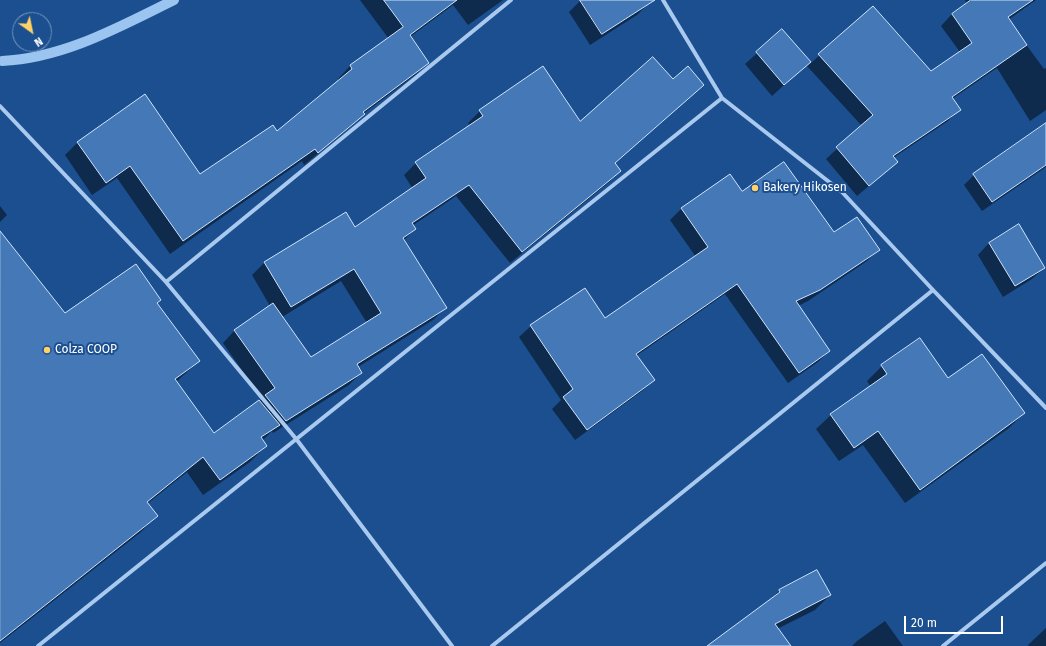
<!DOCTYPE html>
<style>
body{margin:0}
#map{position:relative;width:1046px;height:646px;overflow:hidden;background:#1b4f8f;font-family:"Fira Sans",sans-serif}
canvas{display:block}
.north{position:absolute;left:12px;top:12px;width:40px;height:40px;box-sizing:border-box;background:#1b4f8f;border:1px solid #7695bc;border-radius:50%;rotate:147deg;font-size:11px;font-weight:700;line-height:16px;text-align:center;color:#fff}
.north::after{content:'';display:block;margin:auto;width:14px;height:18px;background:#ffd166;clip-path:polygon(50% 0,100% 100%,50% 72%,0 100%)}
.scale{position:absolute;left:904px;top:616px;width:99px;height:18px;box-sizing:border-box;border:2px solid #fff;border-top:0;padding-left:5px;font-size:12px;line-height:14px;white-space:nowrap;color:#fff;-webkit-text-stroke:3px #1b4f8f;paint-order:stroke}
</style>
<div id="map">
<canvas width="1046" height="646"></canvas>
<div class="north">N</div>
<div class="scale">20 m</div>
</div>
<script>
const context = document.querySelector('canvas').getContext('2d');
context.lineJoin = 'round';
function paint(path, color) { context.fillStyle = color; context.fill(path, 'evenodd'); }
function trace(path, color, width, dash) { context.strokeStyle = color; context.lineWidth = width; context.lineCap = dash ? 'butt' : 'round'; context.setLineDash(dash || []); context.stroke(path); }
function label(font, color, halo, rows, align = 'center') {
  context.font = font + ' "Fira Sans",sans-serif'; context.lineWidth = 4; context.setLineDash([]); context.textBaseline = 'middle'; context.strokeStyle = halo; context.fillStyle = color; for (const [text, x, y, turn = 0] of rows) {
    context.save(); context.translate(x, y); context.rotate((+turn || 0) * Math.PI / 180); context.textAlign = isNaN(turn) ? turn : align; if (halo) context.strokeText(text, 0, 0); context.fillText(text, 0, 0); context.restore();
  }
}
const shadow = new Path2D(`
 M360,0H503L468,25L453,5L410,37L428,62L415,75L363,114L350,127L304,165L302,161L170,254L117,178L92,195L65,155L78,142L200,176L277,133L339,81L338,79L350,66L389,39Z
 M581,0H647L649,3L637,15L590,45L569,12Z
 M965,0H1036L1008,20L1044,69L1046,68V110L1030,121L997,68L952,99L959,109L948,121L893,158L897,162L857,196L826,159L862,126L806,65L772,96L745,64L782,31L811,63L873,8L931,72L960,52L941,26L952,14L967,4Z
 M673,81L703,85L614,164L620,171L608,183L510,263L456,196L412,226L415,229L403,241L445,308L433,320L358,367L361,373L349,385L273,433L272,431L262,441L266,446L250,462L203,495L187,472L147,504L156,516L141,532L0,643V233L65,314L156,303L199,361L176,382L213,434L262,399L223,343L235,330L270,306L252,275L264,263L346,214L355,229L413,189L404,175L416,163L470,126L468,123L480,111L580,122ZM341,281L367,323L310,358L282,317Z
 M1046,124V167L982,211L964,185L974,175Z
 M730,175L741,192L834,234L878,249L867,261L808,301L798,306L829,351L818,362L788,383L725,294L636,356L654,380L642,391L575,440L552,409L561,400L519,337L531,326L585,290L605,320L696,257L670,220L681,209Z
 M0,206L7,215L0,222Z
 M1019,226L1044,268L1032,279L1003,297L978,255L989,243Z
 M920,339L948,379L1024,413L1009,428L905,503L863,445L839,461L816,429L831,415L871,387L867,381L882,366Z
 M817,571L830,595L815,610L777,629L789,646H709L768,602L779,591Z
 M885,621L903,646H852L857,641Z
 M1046,628V646H1029L1028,645Z`);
const stream = new Path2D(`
 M2,61C64,58 119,27 174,0`);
const building = new Path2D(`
 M384,0H457L410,35L429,63L363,112L365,114L318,153L315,149L183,241L130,166L106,183L77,142L145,94L200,174L273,125L277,131L352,69L350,65L403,27Z
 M580,0H655L602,34Z
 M971,0H1033L1008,17L1027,45L952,97L961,110L893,156L898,162L869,186L836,147L873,115L818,54L873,6L931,71L972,43L952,14Z
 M782,29L811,62L784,85L756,52Z
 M653,57L673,79L688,66L704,85L615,163L621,171L522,252L469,185L412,223L416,229L403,238L447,308L357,364L362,373L286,421L265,395L275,388L234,330L273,303L311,357L381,313L354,269L291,307L264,262L346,212L355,227L426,178L415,162L483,116L479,110L543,66L580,121Z
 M1046,123V165L992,202L973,174Z
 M784,162L834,232L857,217L880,250L820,290L796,301L830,351L799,373L737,284L636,354L655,380L587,430L563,397L573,389L530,325L585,288L605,318L708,247L681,208L730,174L742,191Z
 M1019,224L1045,268L1015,286L989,243Z
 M0,231L65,313L136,264L161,300L157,303L200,361L175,379L214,433L259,400L280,425L261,437L267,446L220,480L203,457L147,502L158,516L0,641Z
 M920,338L948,378L982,354L1025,413L920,490L878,431L854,448L830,414L887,374L881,365Z
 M817,570L831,595L775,624L791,646H707L780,592L779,590Z`);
const minor = new Path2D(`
 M663,0L722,98L842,192L933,290L1046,408
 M0,106L166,282L297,440L452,646
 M166,282L511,0
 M38,646L722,98
 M492,646L933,290
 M943,646L1046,563`);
const markers = [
 [755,188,4,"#ffd166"],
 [47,350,4,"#ffd166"]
];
const poiNames = [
 ["Bakery Hikosen",763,188],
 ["Colza COOP",55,350]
];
paint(shadow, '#0007');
trace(stream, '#9cc4f0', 10);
paint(building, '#4478b7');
trace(building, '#cfe3fa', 1);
trace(minor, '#a9c9ee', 4);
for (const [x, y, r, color] of markers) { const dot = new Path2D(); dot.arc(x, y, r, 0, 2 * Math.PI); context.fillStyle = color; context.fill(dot); trace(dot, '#1b4f8f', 1.5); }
label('12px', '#fff', '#1b4f8f', poiNames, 'left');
</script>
